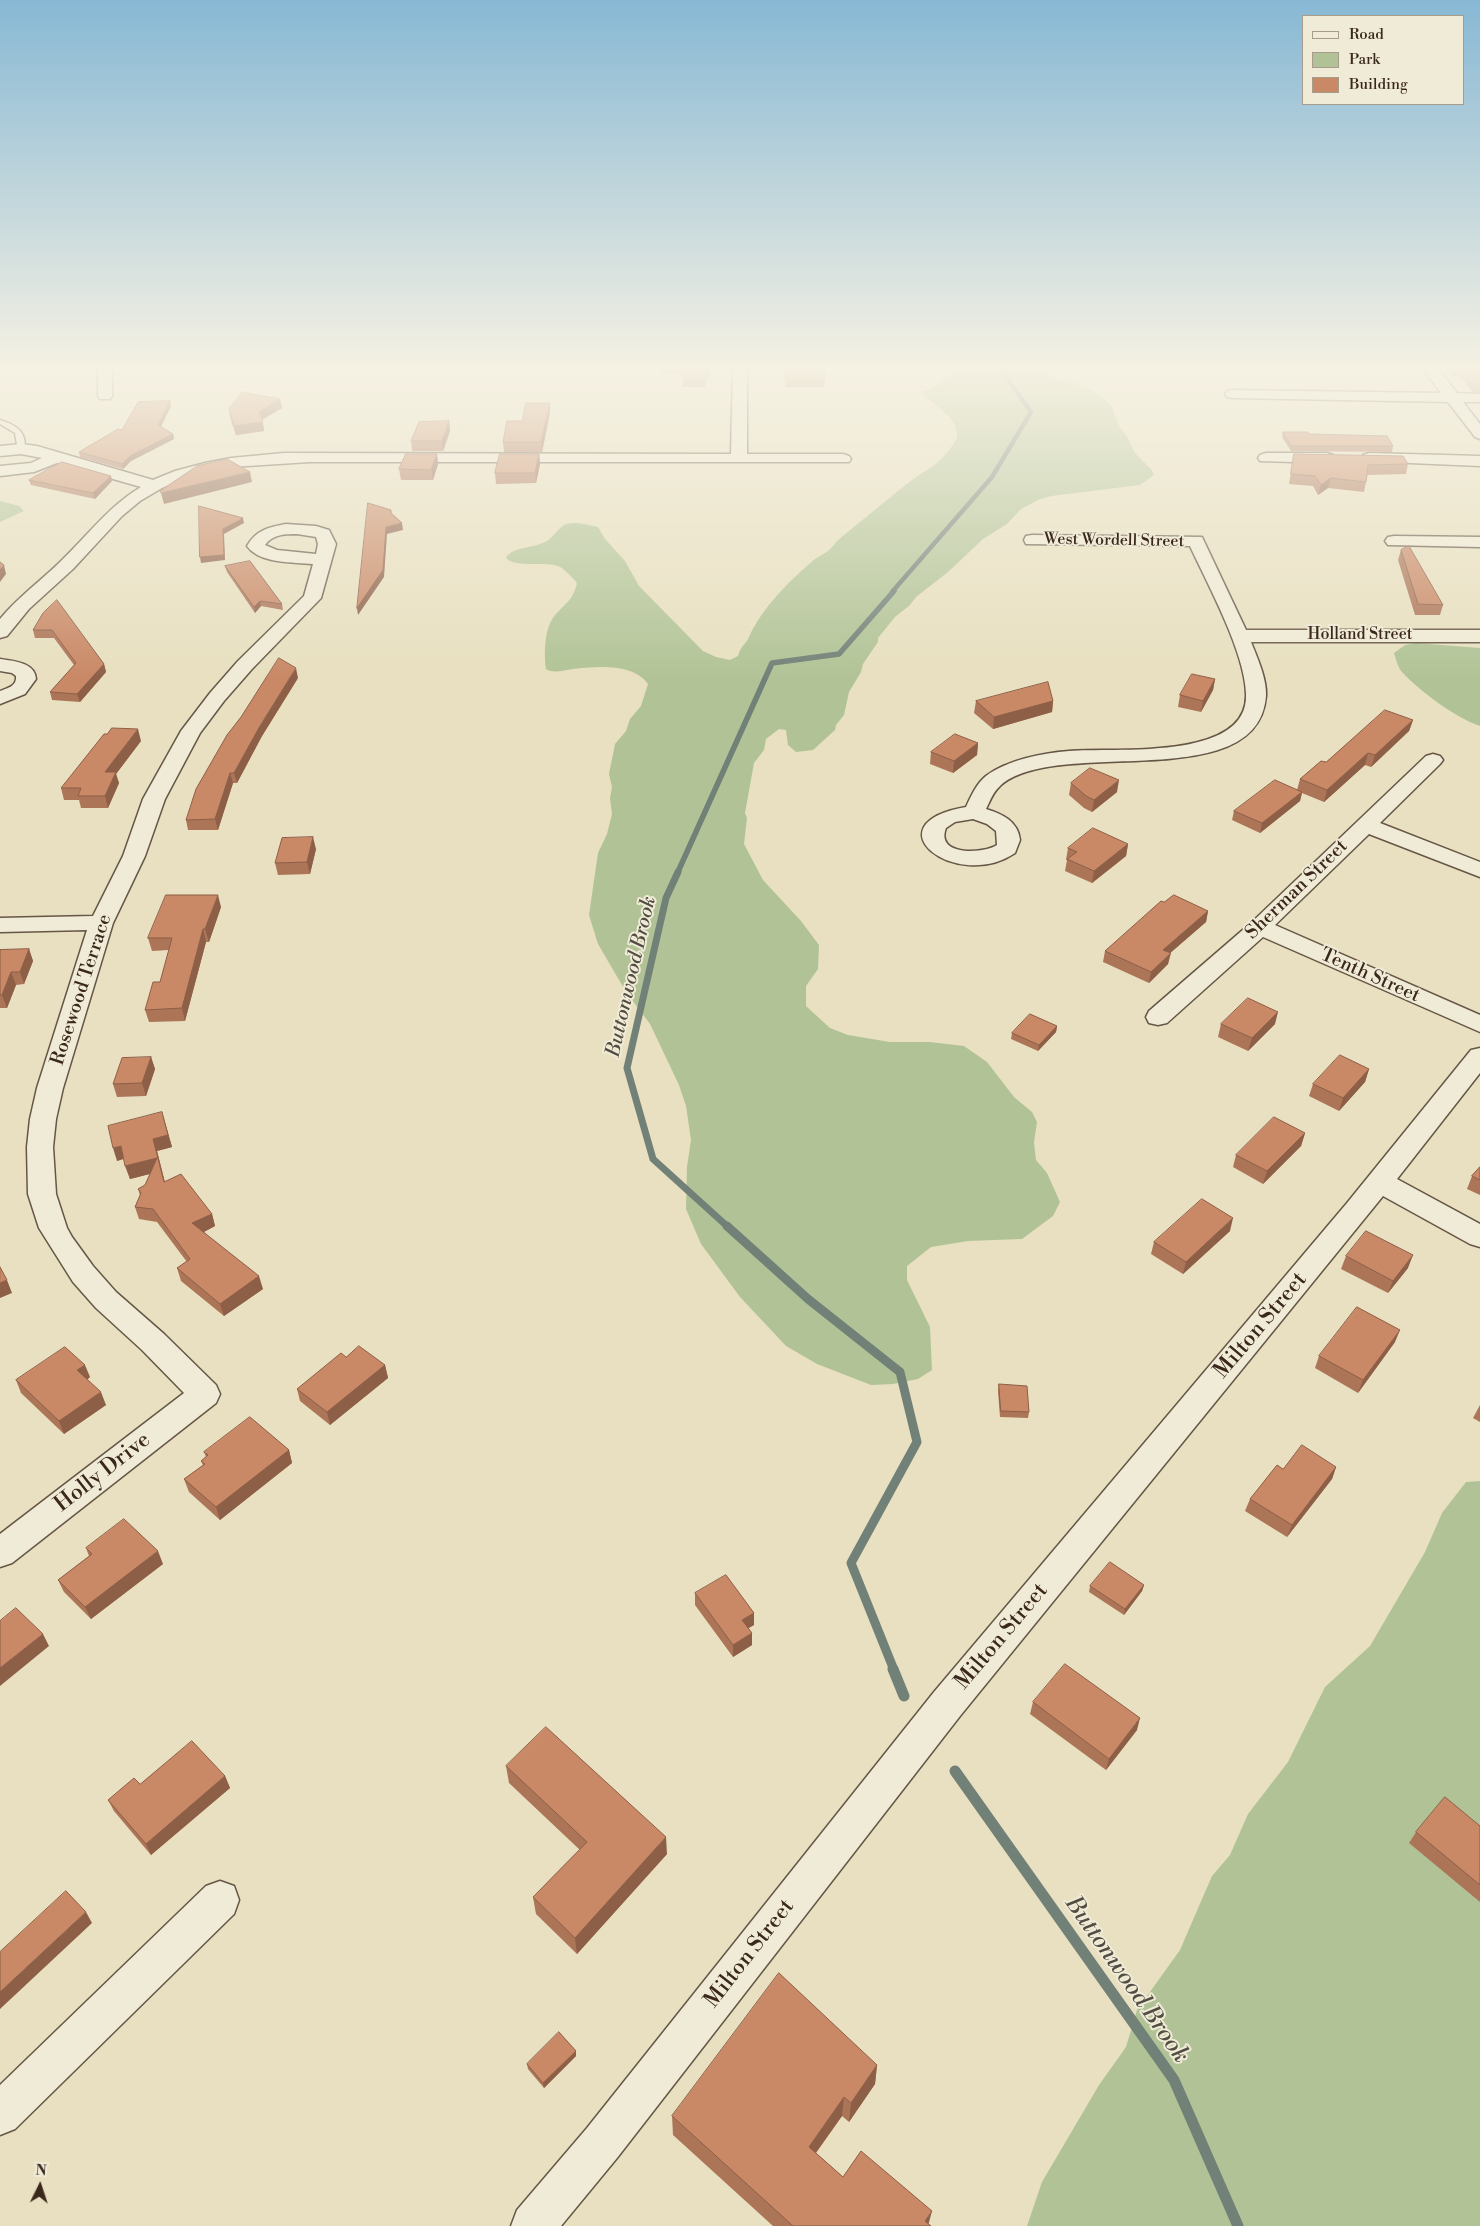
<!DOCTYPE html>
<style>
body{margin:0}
#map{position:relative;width:1480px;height:2226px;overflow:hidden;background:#e8e0c0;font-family:"Libre Bodoni",serif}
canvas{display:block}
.legend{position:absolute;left:1302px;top:15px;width:162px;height:90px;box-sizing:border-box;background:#f0ebd6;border:1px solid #a89d8c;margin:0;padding:6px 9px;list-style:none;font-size:15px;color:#3b281d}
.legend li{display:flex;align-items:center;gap:10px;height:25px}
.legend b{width:25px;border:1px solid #a89d8c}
.north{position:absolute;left:15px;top:2161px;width:50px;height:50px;-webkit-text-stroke:4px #f0ebd6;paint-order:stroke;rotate:4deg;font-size:14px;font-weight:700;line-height:20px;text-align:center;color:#3b281d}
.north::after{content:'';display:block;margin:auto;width:18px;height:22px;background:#3b281d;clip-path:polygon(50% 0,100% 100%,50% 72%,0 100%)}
</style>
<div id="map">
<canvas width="1480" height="2226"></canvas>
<ul class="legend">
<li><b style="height:6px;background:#f0ebd6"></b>Road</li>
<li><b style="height:14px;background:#b1c396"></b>Park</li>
<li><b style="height:14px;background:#c98866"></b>Building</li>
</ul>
<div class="north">N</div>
</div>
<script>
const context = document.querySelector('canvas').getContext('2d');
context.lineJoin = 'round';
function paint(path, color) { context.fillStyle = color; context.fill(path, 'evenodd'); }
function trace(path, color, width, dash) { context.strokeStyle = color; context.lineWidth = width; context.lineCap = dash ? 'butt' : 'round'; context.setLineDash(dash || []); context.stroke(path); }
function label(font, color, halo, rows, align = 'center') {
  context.font = font + ' "Libre Bodoni",serif'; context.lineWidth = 4; context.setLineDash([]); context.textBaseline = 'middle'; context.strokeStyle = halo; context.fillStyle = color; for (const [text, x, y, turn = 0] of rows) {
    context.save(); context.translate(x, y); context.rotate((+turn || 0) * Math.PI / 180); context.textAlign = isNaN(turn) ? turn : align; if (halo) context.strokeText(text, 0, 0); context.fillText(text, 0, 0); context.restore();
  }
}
const green = new Path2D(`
 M966,367H1026L1092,390L1111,405L1119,426L1126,435L1135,453L1151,469L1154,475L1140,485L1051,496L1038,500L1021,509L1007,524L983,539L948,572L916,597L910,605L895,617L878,638V642L863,664L861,672L849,692L844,715L836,725L835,730L813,750L796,752L788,745L786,730L779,729L766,739L764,750L754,763L745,813L747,818L744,844L763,880L801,921L819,945L818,969L806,986V1006L830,1028L848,1035L890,1042H930L964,1046L987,1062L1014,1097L1032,1112L1037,1122L1034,1142L1036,1160L1047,1173L1060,1202L1053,1216L1022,1239L968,1241L931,1247L907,1266V1280L930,1327L932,1370L918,1379L893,1384L871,1385L817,1364L786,1346L740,1297L701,1244L686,1209L687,1167L691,1140L686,1106L679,1085L650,1024L626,992L598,944L589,915L598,853L607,834L612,814L610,798L612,787L609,774L615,744L626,731L630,719L641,706L648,684C634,663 596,666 573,669C564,670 554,674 546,669C544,654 544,628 555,615C566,603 573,600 577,583C574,579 564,569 560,567C546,560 516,569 506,558C511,547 534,548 545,542C554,538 557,528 566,524C576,521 589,525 598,527L605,539L625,561L639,586L703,651L716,657L730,660L738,656C741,645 746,644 749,637C762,608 790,580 815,559C819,556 824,554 828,551C832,548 834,544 838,540C863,520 887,499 912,480C921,473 932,468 940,460C945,456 957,441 957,436C957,417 937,407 924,396V392Z
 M0,501L19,506L24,511L0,522Z
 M1416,643L1480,648V726C1454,717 1420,691 1402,672C1398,668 1396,659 1394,653L1405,645Z
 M1480,1481V2226H1027L1042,2182L1099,2085L1126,2047L1137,2010L1180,1950L1212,1876L1230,1855L1248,1814L1288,1762L1325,1687L1370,1646L1425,1552L1442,1513L1466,1482Z`);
const streamFar4 = new Path2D(`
 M892,592L992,477L1031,412L999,367`);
const streamFar3 = new Path2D(`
 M677,874L772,663L839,654L894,591`);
const streamFar2 = new Path2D(`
 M678,872L666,898L627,1068L653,1159L728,1227`);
const streamFar1 = new Path2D(`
 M727,1226L808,1299L900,1372L917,1442L851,1563L894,1670`);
const stream = new Path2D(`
 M893,1669L904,1696
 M955,1771L1174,2080L1238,2226`);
const service = new Path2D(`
 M0,420C16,425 28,432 24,451H18L15,433L0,424Z`);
const minor = new Path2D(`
 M98,367H112V396L110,399H100L98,396Z
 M733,367H747V454H843L849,456L851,459L849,462H310L231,467L186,478L162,488L140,501L122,516L73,569L29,609L7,636L0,638V619C18,597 42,580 62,560C88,535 109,506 141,487L57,463L34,472L0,476V466L31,463L42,458L21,454L0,456V446L21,444L37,446L153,480L175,471L205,463L231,458L284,453L731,454Z
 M1422,367H1437L1457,393L1480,394V402H1463L1480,424V439L1475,437L1448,402L1232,398L1227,397L1225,394L1227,391L1232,390L1441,393Z
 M1266,453H1327L1333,455L1335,458L1333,461L1327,463L1260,461L1258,458L1260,455Z
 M1369,453L1480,456V466L1363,461L1361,458L1363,455Z
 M286,524L316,526L329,530L336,544L321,598L252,669L224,701L200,733L165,799L145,856L113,923L63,1088L56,1119L53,1147L56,1194L67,1228L72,1237L93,1266L116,1292L164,1334L216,1385L220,1394L216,1403L12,1563L0,1567V1534L184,1393L142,1350L96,1308L73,1282L39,1228L28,1194L27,1147L30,1119L37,1088L87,930L0,932V918L93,916L123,856L143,799L181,731L210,693L238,661L304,596L313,564C293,562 260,564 247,546C256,530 269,527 286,524ZM297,534L316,537L318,544L316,554L277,550L265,545C273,534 285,534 297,534Z
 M1032,535L1202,537L1246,630H1480V642H1251C1257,657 1267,679 1266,696C1258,798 1056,735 1000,786C993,792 990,801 986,809C1002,814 1018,821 1020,840L1015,853C956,893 868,824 966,807C971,796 977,783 986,776C1007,760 1043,753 1069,751C1112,747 1249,762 1246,694C1245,652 1208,585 1190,546L1026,544L1024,540L1026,536ZM973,819L987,824L996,831L997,845C983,854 935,856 946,828L955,822Z
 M1394,536L1480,537V547L1388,545L1385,541L1388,537Z
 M0,659C13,661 35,662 36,679L25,694L0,704V691C8,688 17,686 16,676L12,673L0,671Z
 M1433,754L1440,756L1443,760L1440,764L1380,823L1480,862V877L1369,834L1275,925L1480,1015V1032L1263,937L1167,1023L1158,1025L1149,1023L1146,1017L1149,1011L1252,922L1426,756Z
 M1480,1048V1073L1397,1179L1480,1224V1247L1470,1244L1383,1196L960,1716L617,2158L561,2226H511L517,2210L587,2128L934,1692L1347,1203L1471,1050Z
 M220,1881L234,1886L239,1900L234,1914L15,2129L0,2135V2085L206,1886Z`);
const wall = new Path2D(`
 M662,367H710L709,379H706L705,387H683V374L662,373Z
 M764,367H824V387H785L786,368H764Z
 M1446,367H1480V393L1473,392L1461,377L1452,376Z
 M280,399L282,408L262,420L264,431L236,435L230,418L229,409Z
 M170,401L171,406L161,427L173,434L174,439L131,461L123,469L80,457L79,452L122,430Z
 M550,412L542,452H504L503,442L522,421Z
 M449,421L450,431L443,451H412L411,441Z
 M1283,432L1309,434L1393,446L1392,452L1291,451L1282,437Z
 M437,454L438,464L433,480H401L399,469Z
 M539,454L540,464L536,483L496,484L495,473Z
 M1294,454L1408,464L1406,474L1367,475L1366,482L1364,492L1328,488L1318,495L1313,486L1289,484Z
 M111,476L112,481L95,499L31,485L29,480Z
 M1401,550L1443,605L1440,615H1415L1398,560Z
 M225,566L282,604L283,610L261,606L255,613L227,572Z
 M43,613L104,664L106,672L80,702L52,700L50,692L74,665L54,638H35L33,630Z
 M298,678L262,736L237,783H233L218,830H188L186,820Z
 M1215,679L1213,690L1201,712L1178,707L1180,695Z
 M976,701H1053L1052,712L993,729L974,713Z
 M1413,720L1409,731L1371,767L1365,765L1324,802L1302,793L1300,801L1260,833L1232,820L1234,811L1297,790L1300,779L1326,762Z
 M141,741L116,774L119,783L108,808H81L79,800H64L61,788Z
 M978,743L977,755L953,773L930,764L931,752Z
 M1071,783L1117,792L1092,812L1084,808L1069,795Z
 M1128,844L1126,856L1092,883L1065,871L1067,860H1066L1068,848Z
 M316,849L310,874L278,875L275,863Z
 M1164,902L1208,911L1206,922L1170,953L1168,964L1149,983L1103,962L1105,951Z
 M221,907L209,942H206L185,1021L149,1022L145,1010L160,982L169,950L152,951L148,938Z
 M29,949L33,961L24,984L16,985L7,1008H0V950Z
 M1221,1024H1275L1248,1051L1218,1037Z
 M1057,1026L1056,1032L1038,1051L1011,1039L1012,1033Z
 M151,1057L155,1069L146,1096L117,1097L113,1084Z
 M1369,1069L1365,1082L1339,1111L1309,1096L1313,1084Z
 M162,1112L172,1147L157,1151L165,1182L212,1214L215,1226L204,1232L263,1289L224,1316L181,1281L177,1268L187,1262L157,1222L139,1219L135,1207L140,1195L138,1189L145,1185L150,1174L130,1179L124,1159L117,1161Z
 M1305,1133L1301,1146L1263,1184L1233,1167L1236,1155Z
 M1480,1167V1195L1467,1189L1472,1176Z
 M1230,1231L1183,1274L1151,1254L1154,1242Z
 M1346,1256L1408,1268L1388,1293L1341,1269Z
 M1395,1342L1358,1393L1315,1368L1319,1356Z
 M346,1357L385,1365L388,1378L330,1425L300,1401L297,1389Z
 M90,1377L87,1380L106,1405L64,1434L21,1393L16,1380Z
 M999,1384L1029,1412L1028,1418L1000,1417L998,1391Z
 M1480,1405V1422L1473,1418Z
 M289,1450L292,1463L220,1520L189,1492L184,1479L203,1465L201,1461L206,1457L204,1452Z
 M1336,1467L1332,1479L1287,1537L1245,1511L1250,1499L1283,1469Z
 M86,1548L163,1564L91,1619L64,1592L58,1580L89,1556Z
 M1144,1585L1142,1591L1124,1615L1089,1592L1090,1586Z
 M695,1593L754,1613V1625L748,1628L752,1645L733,1657L695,1605Z
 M1033,1702L1137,1730L1106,1770L1030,1714Z
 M506,1766L667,1854L577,1954L536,1914L533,1897L580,1850L509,1783Z
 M225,1776L230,1788L151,1855L114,1811L108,1800L140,1784Z
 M1480,1826V1902L1409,1843L1416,1832Z
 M576,2051V2056L544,2088L528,2069L527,2064Z
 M877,2065L875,2084L849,2122L842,2116L816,2153L843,2177L931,2226H773L673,2135L672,2116Z`);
const shadedWall = new Path2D(`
 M280,399L282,408L260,421L259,412Z
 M170,401L171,406L159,430L158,425Z
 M550,403V412L542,452L541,442Z
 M449,421L450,431L443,451L442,441Z
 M263,422L264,431L236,435L234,426Z
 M173,434L174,439L131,461L123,469L122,464L130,456Z
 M437,454L438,464L433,480L431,470Z
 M539,454L540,464L536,483L535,473Z
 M250,472L252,482L164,504L161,493Z
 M111,476L112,481L95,499L93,493Z
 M1331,478L1328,488L1318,495L1321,485Z
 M243,518L244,523L224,534L225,560L201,563L200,557L223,529Z
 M402,523L403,530L387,534L384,577L358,615L357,608L386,527Z
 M4,565L6,574L0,582V570Z
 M260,601L261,606L255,613L254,607Z
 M104,664L106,672L80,702L77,694Z
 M296,668L298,678L262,736L237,783L234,773L260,726Z
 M1215,679L1213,690L1201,712L1203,701Z
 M1053,701L1052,712L993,729L994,717Z
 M1413,720L1409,731L1371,767L1375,755Z
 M138,729L141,741L116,774L119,783L108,808L105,796V772Z
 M978,743L977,755L953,773L954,761Z
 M1368,753L1365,765L1324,802L1327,790Z
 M230,773L233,783L218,830L215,819Z
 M1119,780L1117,792L1092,812L1094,800Z
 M1302,792L1300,801L1260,833L1262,823Z
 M313,837L316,849L310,874L307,862Z
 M1128,844L1126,856L1092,883L1094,871Z
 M218,895L221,907L209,942L205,929Z
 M1208,911L1206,922L1161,961L1163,950Z
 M203,929L206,942L185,1021L182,1008Z
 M29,949L33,961L24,984L20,972Z
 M1171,953L1168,964L1149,983L1151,972Z
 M11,972L16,985L7,1008L2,995Z
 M1278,1012L1275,1024L1248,1051L1252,1038Z
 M1057,1026L1056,1032L1038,1051L1039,1045Z
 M151,1057L155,1069L146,1096L142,1083Z
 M1369,1069L1365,1082L1339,1111L1343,1098Z
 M162,1112L172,1147L157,1151L168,1195L153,1139Z
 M1305,1133L1301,1146L1263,1184L1267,1171Z
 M121,1146L125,1158L117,1161L113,1148Z
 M157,1158L161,1171L130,1179L125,1166Z
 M212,1214L215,1226L196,1236L192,1223Z
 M1233,1218L1230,1231L1183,1274L1186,1262Z
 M1413,1255L1408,1268L1388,1293L1393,1281Z
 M259,1276L263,1289L224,1316L220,1304Z
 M7,1280L12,1293L0,1298V1283Z
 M1400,1330L1395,1342L1358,1393L1363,1380Z
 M85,1365L90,1377L82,1383L77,1370Z
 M385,1365L388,1378L330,1425L327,1412Z
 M101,1392L106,1405L64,1434L59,1421Z
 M289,1450L292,1463L220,1520L216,1507Z
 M1336,1467L1332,1479L1287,1537L1292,1525Z
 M158,1551L163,1564L91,1619L85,1607Z
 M1144,1585L1142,1591L1124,1615L1125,1609Z
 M754,1613V1625L742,1632V1620Z
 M752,1633V1645L733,1657V1645Z
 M43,1634L49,1646L0,1686V1668Z
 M1140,1718L1137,1730L1106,1770L1109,1759Z
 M225,1776L230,1788L151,1855L146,1844Z
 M666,1837L667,1854L577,1954L575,1938Z
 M86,1912L92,1923L0,2009V1992Z
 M576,2051V2056L544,2088L543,2083Z
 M877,2065L875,2084L849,2122L851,2103Z
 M844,2097L842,2116L807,2165L809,2147Z
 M932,2211L928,2226L925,2221Z`);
const building = new Path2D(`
 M684,367H709V373L706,372L705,380H683Z
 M786,367H824L825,381H785Z
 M1452,367H1480V386L1474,385L1462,370H1454Z
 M242,392L280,399L259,412L263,422L234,426L229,409Z
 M170,401L158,425L173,434L130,456L122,464L79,452L118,429L122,430L138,402Z
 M526,403H550L541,442H503L507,421H522Z
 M449,421L442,441H411L419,422Z
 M1283,432H1308L1309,434L1387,436L1393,446H1292Z
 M406,454H437L431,470L399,469Z
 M500,454H539L535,473H495Z
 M1294,454L1403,456L1408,464L1368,465L1366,482L1331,478L1321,485L1315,476L1291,474Z
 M227,459L250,472L161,493L160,491L197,466Z
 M62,462L111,476L93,493L29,480Z
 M368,503L391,510V513L402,523L386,527L383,570L357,608Z
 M199,506L243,518L223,529L224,555L200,557Z
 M1409,546L1443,605L1418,604L1401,550Z
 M250,561L282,604L260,601L254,607L225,566Z
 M0,562L4,565L0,570Z
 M57,600L104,664L77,694L50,692L76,663L52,630H33L43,613Z
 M279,658L296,668L260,726L234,773H230L215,819L186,820L196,789L227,735L241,717Z
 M1192,674L1215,679L1203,701L1180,695Z
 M1048,682L1053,701L994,717L976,701Z
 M1385,710L1413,720L1375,755L1368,753L1327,790L1300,779L1321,761L1326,762Z
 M112,728L138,729L105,772H116L105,796H78L81,788H61L104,734H107Z
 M955,734L978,743L954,761L931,752Z
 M1090,768L1119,780L1094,800L1086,796L1071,783Z
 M1275,780L1302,792L1262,823L1234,811Z
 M1093,828L1128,844L1094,871L1067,859L1077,852L1068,848Z
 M313,837L307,862L275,863L282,838Z
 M166,895H218L205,929H203L182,1008L145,1010L153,982H160L172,938H148Z
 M1174,895L1208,911L1163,950L1171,953L1151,972L1105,951L1161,901L1164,902Z
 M29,949L20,972H11L2,995H0V950Z
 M1248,998L1278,1012L1252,1038L1221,1024Z
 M1030,1014L1057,1026L1039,1045L1012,1033Z
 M1340,1055L1369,1069L1343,1098L1313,1084Z
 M151,1057L142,1083L113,1084L122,1058Z
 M162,1112L168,1135L153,1139L164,1182L181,1174L212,1214L192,1223L259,1276L220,1304L177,1268L190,1259L153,1209L135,1207L141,1193L138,1189L145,1185L157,1158L125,1166L121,1146L113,1148L108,1126Z
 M1274,1117L1305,1133L1267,1171L1236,1155Z
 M1480,1167V1180L1472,1176Z
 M1202,1199L1233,1218L1186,1262L1154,1242Z
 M1366,1231L1413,1255L1393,1281L1346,1256Z
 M0,1267L7,1280L0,1283Z
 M1357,1307L1400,1330L1363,1380L1319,1356Z
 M359,1346L385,1365L327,1412L297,1389L341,1353L346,1357Z
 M65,1347L85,1365L77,1370L101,1392L59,1421L16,1380Z
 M999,1384L1027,1386L1029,1412L1001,1411Z
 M250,1417L289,1450L216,1507L184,1479L205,1464L201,1461L208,1455L204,1452Z
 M1302,1445L1336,1467L1292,1525L1250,1499L1277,1465L1283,1469Z
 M124,1519L158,1551L85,1607L58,1580L92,1554L86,1548Z
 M1110,1562L1144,1585L1125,1609L1090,1586Z
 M726,1575L754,1613L742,1620L752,1633L733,1645L695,1593Z
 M16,1608L43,1634L0,1668V1621Z
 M1065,1664L1140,1718L1109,1759L1033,1702Z
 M546,1727L666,1837L575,1938L533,1897L587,1842L506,1766Z
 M192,1741L225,1776L146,1844L108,1800L134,1778L140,1784Z
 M1445,1797L1480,1826V1885L1416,1832Z
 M66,1891L86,1912L0,1992V1952Z
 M779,1973L877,2065L851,2103L844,2097L809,2147L843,2177L861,2151L932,2211L925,2221L931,2226H793L672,2116Z
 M559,2032L576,2051L543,2083L527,2064Z`);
const farStreetnames = [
 ["West Wordell Street",1114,541,1],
 ["Holland Street",1360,635]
];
const streetNames = [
 ["Sherman Street",1297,890,-44],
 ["Tenth Street",1370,976,24],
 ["Rosewood Terrace",82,990,-72]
];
const waterNames = [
 ["Buttonwood Brook",632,977,-77]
];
const nearStreetnames = [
 ["Milton Street",1261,1326,-50],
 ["Holly Drive",103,1473,-38],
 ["Milton Street",1002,1637,-50],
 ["Milton Street",750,1954,-52]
];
const nearWaternames = [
 ["Buttonwood Brook",1126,1980,55]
];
paint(green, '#b1c396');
trace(streamFar4, '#728178', 4.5);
trace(streamFar3, '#728178', 5.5);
trace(streamFar2, '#728178', 7);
trace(streamFar1, '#728178', 9);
trace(stream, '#728178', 11);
trace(service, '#665646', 3);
trace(minor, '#665646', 3);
paint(service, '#f0ebd6');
paint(minor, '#f0ebd6');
paint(wall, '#ad7558');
paint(shadedWall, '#8d5f47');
paint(building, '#c98866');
trace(building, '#8d5f47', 1);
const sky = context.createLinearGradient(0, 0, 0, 679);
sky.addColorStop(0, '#87b8d4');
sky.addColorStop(0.54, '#f5f1e3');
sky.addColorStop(1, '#f5f1e300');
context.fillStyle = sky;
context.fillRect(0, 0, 1480, 679);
label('16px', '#3b281d', '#f0ebd6', farStreetnames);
label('19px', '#3b281d', '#f0ebd6', streetNames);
label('italic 20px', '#524d43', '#f0ebd6', waterNames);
label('22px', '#3b281d', '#f0ebd6', nearStreetnames);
label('italic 24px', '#524d43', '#f0ebd6', nearWaternames);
</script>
